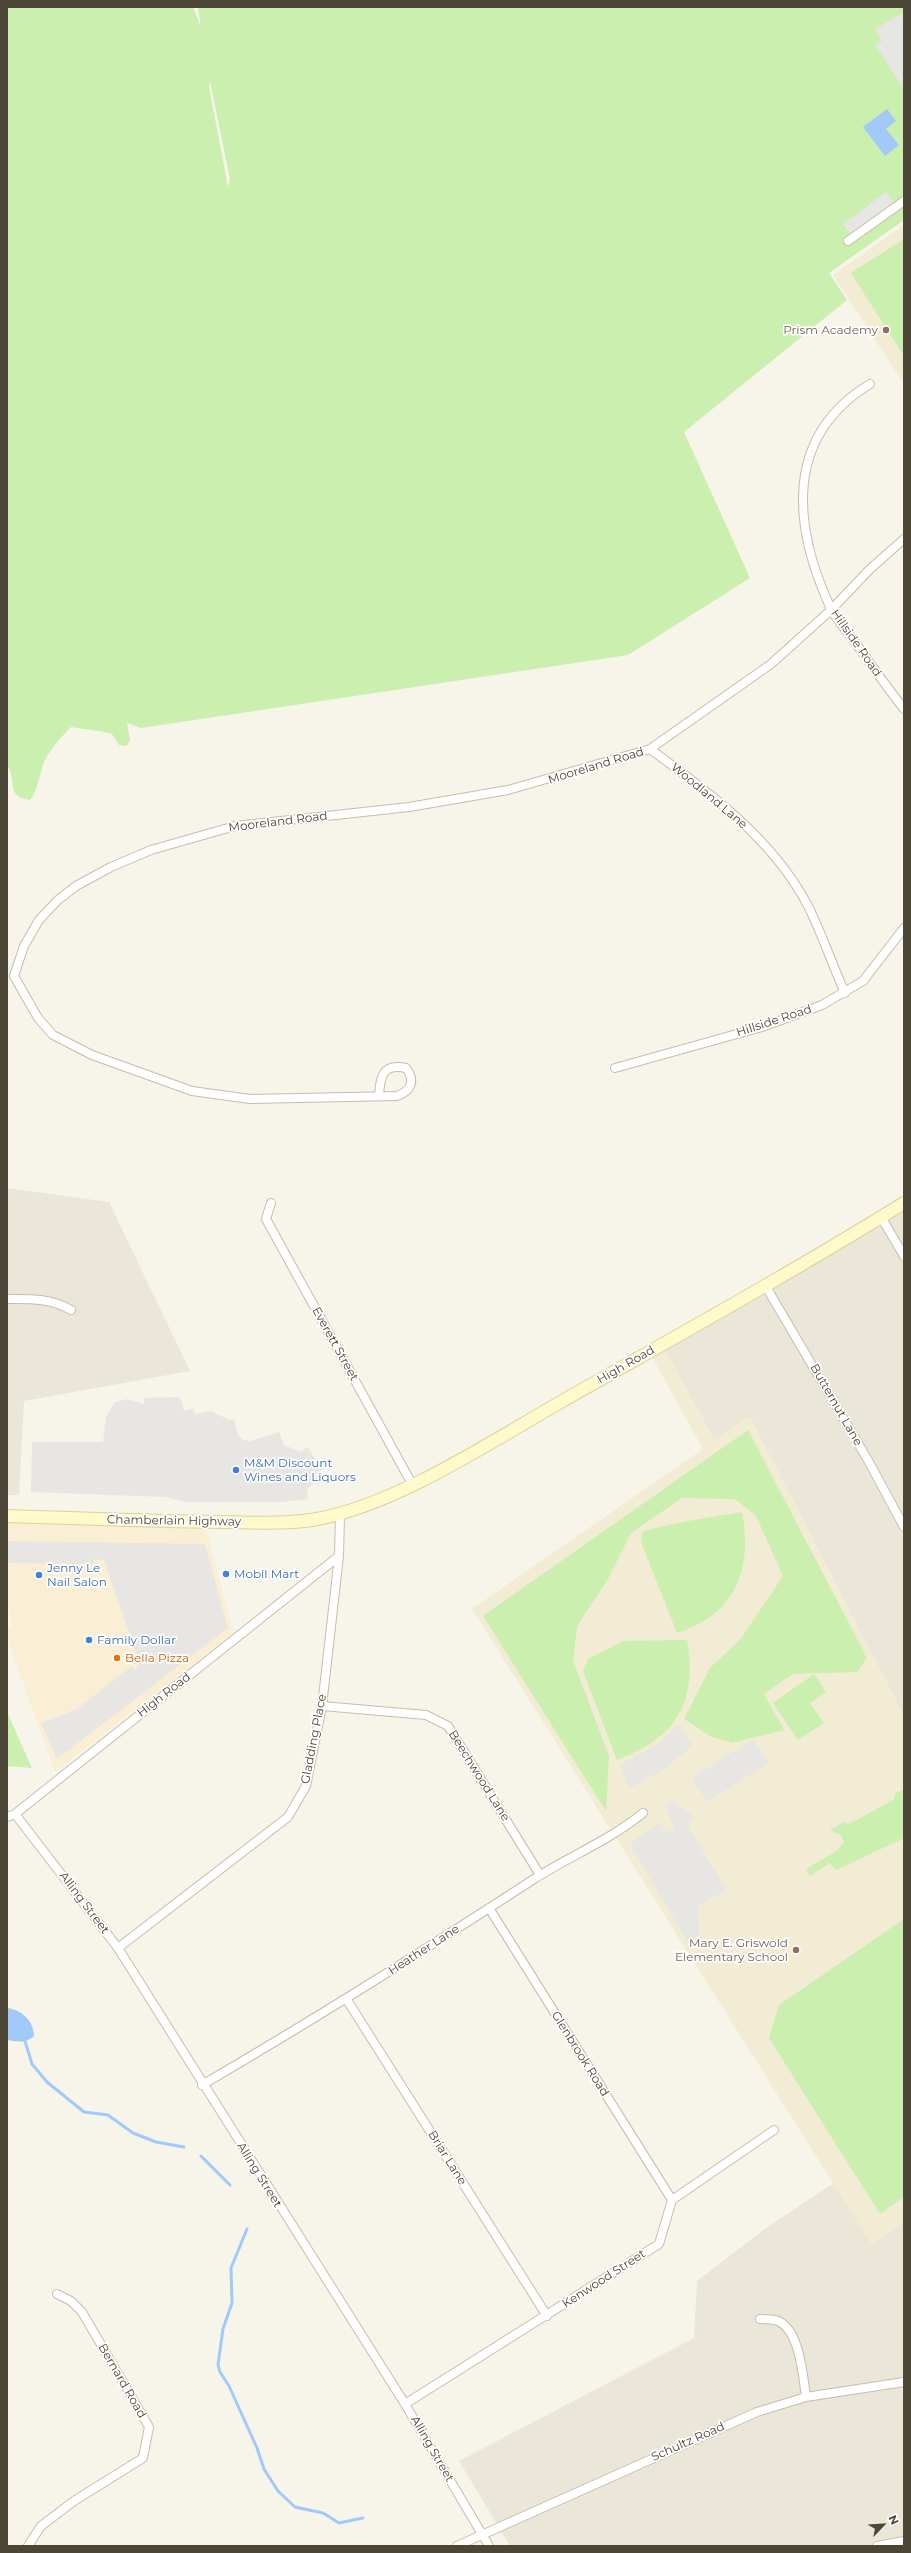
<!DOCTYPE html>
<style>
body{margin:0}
#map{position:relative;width:911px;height:2553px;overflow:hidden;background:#f7f4ea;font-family:Montserrat,sans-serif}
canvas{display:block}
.frame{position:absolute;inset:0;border:8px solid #4c4637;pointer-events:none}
.north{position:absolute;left:863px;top:2505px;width:40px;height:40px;-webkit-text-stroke:3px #fff;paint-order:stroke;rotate:65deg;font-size:11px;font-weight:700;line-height:16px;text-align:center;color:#4c4637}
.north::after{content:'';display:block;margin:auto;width:14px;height:18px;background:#4c4637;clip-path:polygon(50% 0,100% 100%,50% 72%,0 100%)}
</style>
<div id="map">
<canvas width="911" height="2553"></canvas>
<div class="frame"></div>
<div class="north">N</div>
</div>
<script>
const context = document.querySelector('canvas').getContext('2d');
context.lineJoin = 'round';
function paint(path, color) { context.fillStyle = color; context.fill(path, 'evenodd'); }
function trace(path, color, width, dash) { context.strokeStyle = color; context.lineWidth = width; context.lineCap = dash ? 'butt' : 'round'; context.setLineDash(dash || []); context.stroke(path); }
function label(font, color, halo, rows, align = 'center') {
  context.font = font + ' Montserrat,sans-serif'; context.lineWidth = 3.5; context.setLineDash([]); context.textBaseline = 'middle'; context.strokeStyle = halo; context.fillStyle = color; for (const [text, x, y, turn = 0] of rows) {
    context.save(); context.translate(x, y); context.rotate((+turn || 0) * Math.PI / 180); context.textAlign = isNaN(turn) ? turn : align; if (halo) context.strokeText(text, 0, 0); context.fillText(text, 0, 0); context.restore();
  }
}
const residential = new Path2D(`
 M7,1188L109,1202L190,1371L24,1401L19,1495H7Z
 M904,1211V1717L750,1417L714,1440L665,1350Z
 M834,2183L872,2244L904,2222V2546H510L459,2461L694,2338L697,2281L766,2228Z`);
const commercial = new Path2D(`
 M7,1521L206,1528L233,1633L55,1772L7,1638V1628L12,1625L7,1603Z`);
const education = new Path2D(`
 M904,225V384L833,275Z
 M665,1350L714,1440L750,1417L904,1717V2222L872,2245L472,1609L703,1449L652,1357Z`);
const green = new Path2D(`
 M7,7H193L201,27L198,7H904V220L829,273L847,300L684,432L750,578L628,655L141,728L127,723L130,741L126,746L119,745L112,734L105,732L71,727C60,738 51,748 44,762C39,775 39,788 30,800C4,796 18,781 7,765ZM210,81L230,179L228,187L209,87Z
 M904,239V356L851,273Z
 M748,1430L867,1658L857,1672L793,1674L764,1694L784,1730L732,1743L710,1736L684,1719L710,1668L740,1640L783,1576L756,1516L735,1499L682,1498L631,1533L608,1579L577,1626L573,1661L609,1756L606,1811L483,1616Z
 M742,1512C753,1569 735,1615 677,1633L641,1542L643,1531L682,1522Z
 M687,1640C698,1702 676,1738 617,1760L583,1671L588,1659L623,1641Z
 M814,1674L826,1692L810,1703L824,1723L798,1740L773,1703Z
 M7,1712L32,1768L7,1766Z
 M904,1789V1838L836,1870L830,1863L810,1876L806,1869L838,1850L844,1842L841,1835L830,1830L844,1822L849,1824L893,1800L896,1793Z
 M904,1919V2197L880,2214L769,2038L779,2005Z`);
const parking = new Path2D(`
 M904,12V89L875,45L882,41L875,29Z
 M886,192L894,202L850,234L843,224Z
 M180,1397L184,1411L193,1408L195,1414L211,1411L229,1420L234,1419L238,1435L244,1440L250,1441L279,1432L284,1445L301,1452L307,1447L323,1469L315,1475L318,1479L307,1489L308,1499L282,1502H186L165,1497L31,1492L32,1442H103L106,1417L115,1402L128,1399L144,1404V1398Z
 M7,1541L205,1544L228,1628L57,1759L41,1723L77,1709L132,1666L135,1671L139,1662L104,1560L94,1559L93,1564L7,1563Z
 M678,1725L692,1745L665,1769L630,1788L620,1765L658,1744Z
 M753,1739L769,1763L707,1802L692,1778Z
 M671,1800L695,1817L688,1826L726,1890L698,1906L699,1935L688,1942L630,1844L660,1822L666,1833L675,1828L665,1807Z`);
const water = new Path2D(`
 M887,109L896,121L886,129L899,145L885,156L863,127Z
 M7,2008C21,2009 34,2021 34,2036C27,2043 17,2042 7,2040Z`);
const stream = new Path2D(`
 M22,2039L25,2041L32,2064L47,2082L84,2112L108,2115L133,2133L156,2142L184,2147
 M201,2156L230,2185
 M247,2229L231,2268L232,2303L223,2329L218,2365L220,2372L229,2386L257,2448L264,2469L278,2491L295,2507L323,2513L339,2523L363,2518`);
const minor = new Path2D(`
 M848,241L904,201
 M870,384C783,437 793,527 831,609C836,619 845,629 852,638C869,662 886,686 904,709
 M650,749C709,792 774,840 808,906C822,934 832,964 845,993
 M615,1068L762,1027L822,1005L863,981L904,928
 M379,1096C380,1076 383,1063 406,1068C416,1081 411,1091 397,1096L250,1099L192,1091L92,1055L53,1035L38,1018L14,976L24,946L39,920L58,900L76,886L111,867L151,850L235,826L409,807L508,790L650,749L771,664L831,610L870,569L904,539
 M271,1203L266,1219L412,1484
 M881,1217L904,1256
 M765,1285L869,1462L904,1527
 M7,1299C31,1299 50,1298 71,1310
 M322,1706L426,1715L448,1726L540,1875
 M15,1814L118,1948L405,2404L489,2546
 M7,1817L15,1814L339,1556
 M489,1908L672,2200
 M118,1948L288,1817L306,1786L322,1706L339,1556L340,1514
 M347,2000L547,2316
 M202,2085C315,2019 425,1950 534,1879C570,1856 610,1840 643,1813
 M760,2319C765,2319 773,2319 778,2321C800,2330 803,2377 806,2397
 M405,2404L659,2244L672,2200L774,2130
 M28,2546L41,2526L74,2501L143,2458L149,2427L82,2312L71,2301L57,2294
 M457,2546L757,2412L806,2397L904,2382
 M877,2546L904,2541`);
const secondary = new Path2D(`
 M7,1516C77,1518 148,1521 218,1522C251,1522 284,1525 317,1519C395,1505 489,1443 559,1403C675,1337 791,1273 904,1203`);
const markers = [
 [886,330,4,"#8d6e63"],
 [236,1470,4,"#3f7fe0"],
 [226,1574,4,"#3f7fe0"],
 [39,1575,4,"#3f7fe0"],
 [89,1640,4,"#3f7fe0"],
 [117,1658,4,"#e8710a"],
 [796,1950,4,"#8d6e63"]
];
const educationNames = [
 ["Prism Academy",878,330],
 ["Mary E. Griswold",788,1943],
 ["Elementary School",788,1957]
];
const streetNames = [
 ["Hillside Road",856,643,55],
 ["Mooreland Road",596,766,-17],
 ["Woodland Lane",709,796,40],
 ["Mooreland Road",278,822,-7],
 ["Hillside Road",774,1021,-18],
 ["Everett Street",335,1344,61],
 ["High Road",626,1365,-30],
 ["Butternut Lane",836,1405,60],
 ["Chamberlain Highway",174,1521,1],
 ["High Road",164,1695,-38],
 ["Gladding Place",314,1739,-79],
 ["Beechwood Lane",479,1776,58],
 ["Alling Street",84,1903,53],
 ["Heather Lane",424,1950,-33],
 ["Glenbrook Road",580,2054,58],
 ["Briar Lane",447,2158,58],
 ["Alling Street",259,2175,58],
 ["Kenwood Street",604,2279,-33],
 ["Bernard Road",122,2381,60],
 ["Schultz Road",688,2442,-24],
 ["Alling Street",432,2449,60]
];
const shopNames = [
 ["M&M Discount",244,1463],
 ["Wines and Liquors",244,1477],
 ["Jenny Le",47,1568],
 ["Nail Salon",47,1582],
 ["Mobil Mart",234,1574],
 ["Family Dollar",97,1640]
];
const foodNames = [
 ["Bella Pizza",125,1658]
];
paint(residential, '#ebe7d8');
paint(commercial, '#faefd4');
paint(education, '#f1ecd3');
paint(green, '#caefaf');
paint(parking, '#e8e6e2');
paint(water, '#a1caf9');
trace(stream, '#a1caf9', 3);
trace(minor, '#c4beab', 10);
trace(secondary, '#dcd295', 14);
trace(minor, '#fff', 8);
trace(secondary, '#fff9cc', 12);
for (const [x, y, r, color] of markers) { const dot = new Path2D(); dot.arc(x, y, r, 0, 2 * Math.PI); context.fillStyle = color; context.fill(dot); trace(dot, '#fff', 1.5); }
label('12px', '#785e54', '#fff', educationNames, 'right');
label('12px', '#4c4637', '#fff', streetNames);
label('12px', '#366cbe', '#fff', shopNames, 'left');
label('12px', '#c56008', '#fff', foodNames, 'left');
</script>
